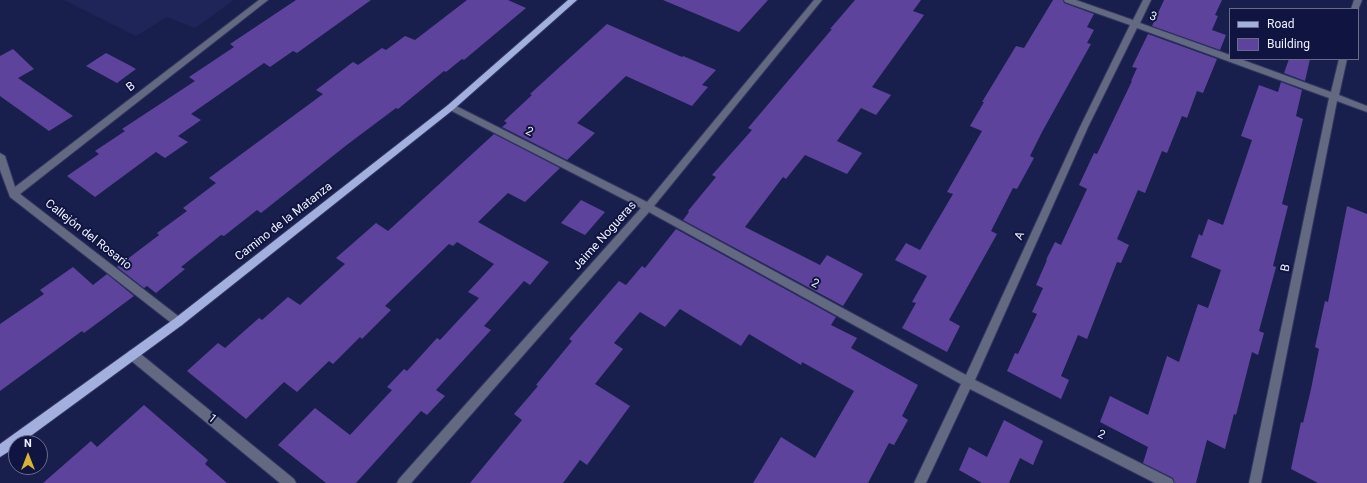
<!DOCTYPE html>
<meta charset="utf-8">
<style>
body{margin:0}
#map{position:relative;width:1367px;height:483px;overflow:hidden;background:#191f4c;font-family:Roboto,sans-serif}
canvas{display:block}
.legend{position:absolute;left:1229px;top:8px;width:130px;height:52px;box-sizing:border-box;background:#101440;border:1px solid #686c8b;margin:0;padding:5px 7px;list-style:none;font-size:12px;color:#edf0fc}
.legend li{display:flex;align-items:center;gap:8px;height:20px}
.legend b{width:20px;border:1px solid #686c8b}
.north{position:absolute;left:8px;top:435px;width:40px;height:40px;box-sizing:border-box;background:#101440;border:1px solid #686c8b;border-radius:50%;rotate:0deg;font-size:11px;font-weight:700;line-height:16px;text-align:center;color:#edf0fc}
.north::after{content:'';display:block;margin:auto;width:14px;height:18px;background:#d6b534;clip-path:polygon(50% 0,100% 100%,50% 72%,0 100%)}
</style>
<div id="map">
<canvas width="1367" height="483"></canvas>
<ul class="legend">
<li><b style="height:5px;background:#a3afdf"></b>Road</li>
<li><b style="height:11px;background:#5d439c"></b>Building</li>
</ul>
<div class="north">N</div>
</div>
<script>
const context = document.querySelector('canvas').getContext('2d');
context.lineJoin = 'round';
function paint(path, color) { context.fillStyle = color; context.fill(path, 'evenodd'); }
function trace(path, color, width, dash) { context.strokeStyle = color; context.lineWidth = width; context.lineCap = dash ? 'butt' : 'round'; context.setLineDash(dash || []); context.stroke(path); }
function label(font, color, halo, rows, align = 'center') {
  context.font = font + ' Roboto,sans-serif'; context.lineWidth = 4; context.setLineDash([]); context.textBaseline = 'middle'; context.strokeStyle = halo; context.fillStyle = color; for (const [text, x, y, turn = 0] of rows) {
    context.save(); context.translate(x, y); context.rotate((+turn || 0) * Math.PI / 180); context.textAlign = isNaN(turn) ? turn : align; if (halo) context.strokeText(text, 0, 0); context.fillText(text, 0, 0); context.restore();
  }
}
const built = new Path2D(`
 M64,0H234L195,28L167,17L136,36Z`);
const building = new Path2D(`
 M296,0H371L297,53L293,51L270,67L264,63L191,114L201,120L178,136L188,142L165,158L156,152L95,197L67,176L99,154L95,151L125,131L122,129L195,81L189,77L234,47L230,44Z
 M467,0H508L526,8L464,60L462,59L446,72L444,71L398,109L396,108L348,144L261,213L257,210L224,236L221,235L181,267L185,269L156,293L147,286L144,288L117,267L159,235L157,233L187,211L183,208L216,183L209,178L323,94L316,90L353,62L358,65L382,48L386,50L405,36L415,40Z
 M663,0H768L739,32Z
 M855,0H921L913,11L924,15L872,87L891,95L876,115L861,108L837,141L862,153L847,174L805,155L786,179L783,177L745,227L820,265L827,255L863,274L843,306L683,220L689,212L688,211L716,177L712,175L752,130L748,128L832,29H830Z
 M1053,0H1063L1064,3L1094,14L1087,27L1094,30L1087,43L1091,44L1042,132L1030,156L1034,158L1017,189L1013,188L991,231L997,234L949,320L960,326L947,352L902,328L916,303L912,302L927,276L895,260L906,243L920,250L953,194L947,192L982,131L970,126L984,102H982L1016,46L1024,48Z
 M1164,0H1222L1215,15L1218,16L1212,30L1226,35L1220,50L1152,26Z
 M607,24L682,57L683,56L716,70L702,85L708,87L692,106L626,76L577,123L595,133L567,160L502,127L507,123L504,121L532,95L530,94Z
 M1148,34L1217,59L1203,93L1197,91L1187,118L1182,116L1167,153L1162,151L1145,193L1138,190L1117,239L1129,245L1121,263L1117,262L1087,339L1078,335L1061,376L1069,380L1061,399L1007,371L1015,353L1018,354L1037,314L1032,312L1043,288L1036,285L1047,260H1046L1055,242L1061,245L1087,189L1079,185L1094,153L1097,154L1132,81H1131L1137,68L1132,67Z
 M13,49L34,69L18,78L73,116L49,131L0,96V56Z
 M106,53L129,65L136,69L117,83L86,66Z
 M1289,59H1310L1305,81L1284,73Z
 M1281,82L1302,90L1296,116L1303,119L1282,204L1288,206L1273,266L1276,267L1259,331L1264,333L1258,355L1252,352L1236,415L1234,414L1225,449L1207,440L1196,483H1175L1173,478L1143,463L1148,447L1100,422L1110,396L1148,415L1167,356L1179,362L1198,304L1208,308L1221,270L1191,257L1199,234L1202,236L1208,219L1223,225L1252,140L1241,136L1259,85L1278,92Z
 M494,134L560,168L525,202L508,193L478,222L549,262L530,285L524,281L484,326L491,330L436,390L445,396L427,415L421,411L356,483H326L278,445L315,408L350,435L392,390L387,387L404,369L407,371L437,338L440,340L479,298L468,292L494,264L457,242L453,246L449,244L385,306L391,310L362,339L360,337L333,364L329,361L297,392L284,382L246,419L187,371L218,343L225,348L259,318L262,320L288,297L300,305L345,264L336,258L376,223L388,231Z
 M581,200L605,212L585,235L561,223Z
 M1347,206L1367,214V483H1318L1291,469L1301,422L1303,423L1311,389L1319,349L1315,347L1325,301L1328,302Z
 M676,229L836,317L831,325L857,338L851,348L918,385L902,416L908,420L894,445L889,443L868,483H753L781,437L815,458L854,391L802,362L801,365L749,334L741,346L680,309L665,327L640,312L614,343L623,349L595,384L630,406L587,465L580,460L563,483H470L522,420L514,414L538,386L536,385L572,341L569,339L619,281L626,285L642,266L645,268Z
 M73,267L93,285L107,274L134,296L84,333L82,331L0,391V324L44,294L40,290Z
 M144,405L208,460L205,464L227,483H43L91,441L97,447Z
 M1004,420L1043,441L1033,465L1020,458L1009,483H982L959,470L969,447L987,457Z`);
const minor = new Path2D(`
 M259,0H268L20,194L182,319L183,322L182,325L178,327L174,325L10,197L0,170V153L5,156L15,187Z
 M814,0H822L654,206L966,375L1080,127L1130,25L1065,2L1064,0H1076L1133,20L1143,0H1151L1140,23L1230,55V59H1240L1331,92L1339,59H1347L1339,95L1367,106V112L1337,101L1261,483H1249L1329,98L1137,28L1088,127L975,380L1172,479L1174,483H1155L970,389L926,483H914L961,384L649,212L411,483H397L399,479L641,208L448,109L447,107L448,105H454L647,202Z
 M1354,0H1362L1358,10V9H1351Z
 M133,350L137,351L294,479L296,483H280L129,359L127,355L129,351Z`);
const major = new Path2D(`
 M568,0H577L454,109L182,325L21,443H16V447L0,457V444L174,319L448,105Z`);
const streetNames = [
 ["3",1153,17,20],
 ["B",131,87,-38],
 ["2",529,132,27],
 ["Camino de la Matanza",284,222,-38],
 ["Callejón del Rosario",88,235,38],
 ["Jaime Nogueras",605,236,-48],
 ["A",1020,236,-66],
 ["B",1286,268,-78],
 ["2",815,284,29],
 ["1",212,419,39],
 ["2",1101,435,27]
];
paint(built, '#1f2559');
paint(building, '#5d439c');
trace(minor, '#323861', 2);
trace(major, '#323861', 2);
paint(minor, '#636981');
paint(major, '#a3afdf');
label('12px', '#edf0fc', '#101440', streetNames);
</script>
